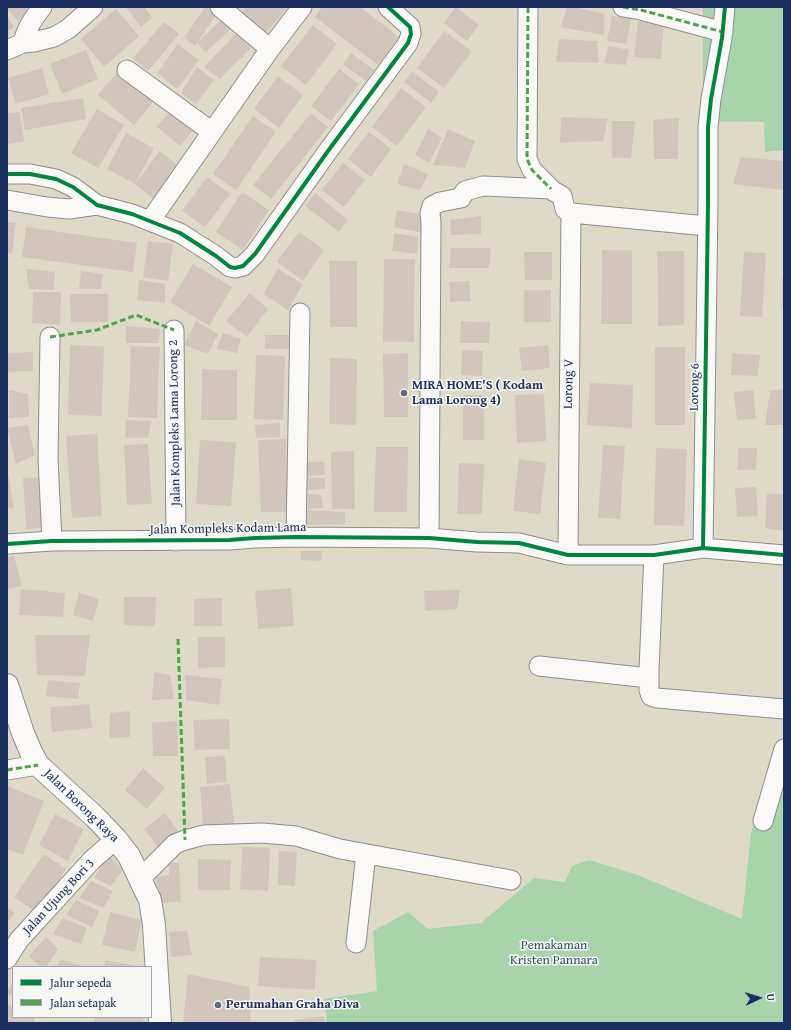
<!DOCTYPE html>
<style>
body{margin:0}
#map{position:relative;width:791px;height:1030px;overflow:hidden;background:#dfdac8;font-family:"Gentium Book Plus",serif}
canvas{display:block}
.frame{position:absolute;inset:0;border:8px solid #1b2f5e;pointer-events:none}
.legend{position:absolute;left:12px;top:966px;width:140px;height:52px;box-sizing:border-box;background:#f6f6f2;border:1px solid #9ea6b7;margin:0;padding:5px 7px;list-style:none;font-size:12px;color:#1b2f5e}
.legend li{display:flex;align-items:center;gap:8px;height:20px}
.legend b{width:20px;border:1px solid #9ea6b7}
.north{position:absolute;left:739px;top:978px;width:40px;height:40px;-webkit-text-stroke:3px #f6f6f2;paint-order:stroke;rotate:86deg;font-size:11px;font-weight:700;line-height:16px;text-align:center;color:#1b2f5e}
.north::after{content:'';display:block;margin:auto;width:14px;height:18px;background:#1b2f5e;clip-path:polygon(50% 0,100% 100%,50% 72%,0 100%)}
</style>
<div id="map">
<canvas width="791" height="1030"></canvas>
<div class="frame"></div>
<ul class="legend">
<li><b style="height:5px;background:#00873e"></b>Jalur sepeda</li>
<li><b style="height:5px;background:#4fa44a"></b>Jalan setapak</li>
</ul>
<div class="north">U</div>
</div>
<script>
const context = document.querySelector('canvas').getContext('2d');
context.lineJoin = 'round';
function paint(path, color) { context.fillStyle = color; context.fill(path, 'evenodd'); }
function trace(path, color, width, dash) { context.strokeStyle = color; context.lineWidth = width; context.lineCap = dash ? 'butt' : 'round'; context.setLineDash(dash || []); context.stroke(path); }
function label(font, color, halo, rows, align = 'center') {
  context.font = font + ' "Gentium Book Plus",serif'; context.lineWidth = 3; context.setLineDash([]); context.textBaseline = 'middle'; context.strokeStyle = halo; context.fillStyle = color; for (const [text, x, y, turn = 0] of rows) {
    context.save(); context.translate(x, y); context.rotate((+turn || 0) * Math.PI / 180); context.textAlign = isNaN(turn) ? turn : align; if (halo) context.strokeText(text, 0, 0); context.fillText(text, 0, 0); context.restore();
  }
}
const green = new Path2D(`
 M703,7H784V150L765,152L764,122L703,121Z
 M767,787L784,796V1023H327L324,999L377,991L373,931L408,912L428,929L481,923L534,878L565,882L572,866L589,860L638,875L742,919L751,833Z`);
const building = new Path2D(`
 M7,7H30L31,9L18,21L7,9Z
 M126,7H144L152,18L141,27Z
 M205,7H210L218,12L195,46L184,38Z
 M246,7H288L266,33L242,12Z
 M322,7H360L399,37L378,65L315,17Z
 M456,7L479,25L467,41L444,23Z
 M567,7H574L604,14V35L561,27Z
 M116,9L139,36L104,67L81,39Z
 M612,16L631,19L626,44L607,41Z
 M7,17L14,27L7,32Z
 M222,19L231,29L206,52L197,43Z
 M638,21L664,23L661,59L634,57Z
 M164,22L179,34L148,71L133,58Z
 M313,25L337,44L306,85L281,66Z
 M444,31L472,51L444,88L417,68Z
 M237,33L251,48L220,79L204,67Z
 M559,39L597,41L599,63L556,62Z
 M178,44L199,60L177,89L157,73Z
 M609,46L629,50L626,65L604,63Z
 M86,50L98,79L62,94L50,64Z
 M351,53L374,70L366,81L343,64Z
 M197,67L214,80L196,104L181,93Z
 M42,68L49,94L16,104L8,78Z
 M339,69L359,84L331,121L311,106Z
 M118,71L154,101L134,125L98,95Z
 M412,71L439,92L431,103L404,82Z
 M278,76L303,95L279,128L254,109Z
 M401,88L426,107L397,146L372,127Z
 M83,98L86,119L25,130L21,108Z
 M97,109L124,125L98,168L71,153Z
 M171,110L194,129L180,146L157,127Z
 M20,112L24,142L7,144V113Z
 M311,113L328,127L271,199L253,185Z
 M253,116L276,132L236,190L213,174Z
 M561,117L608,119L603,141L560,143Z
 M679,118L678,159H654L653,120Z
 M612,121H635L631,158H612Z
 M428,129L442,138L429,163L415,155Z
 M448,129L475,141L465,168L433,165Z
 M369,132L391,149L371,177L348,159Z
 M126,133L154,148L135,184L107,169Z
 M160,151L181,168L156,201L135,184Z
 M741,157L784,161V190L733,184Z
 M343,163L365,180L344,207L322,190Z
 M404,164L428,174L420,190L397,184Z
 M207,177L230,194L205,227L182,211Z
 M242,192L269,210L243,250L216,232Z
 M315,193L348,220L339,232L305,206Z
 M397,210L426,215L423,233L394,227Z
 M481,216V234L451,235L450,220Z
 M7,222L16,223L12,254L7,253Z
 M26,227L137,243L133,272L22,257Z
 M299,232L324,250L303,281L277,262Z
 M394,233L418,237L417,254L392,251Z
 M148,241L173,244L168,281L143,277Z
 M451,248H491L489,268H449Z
 M602,250H632V324H601Z
 M657,251H684V325L658,326Z
 M524,252H552V280H525Z
 M744,252L766,253L762,317L740,316Z
 M384,259H415L414,342H383Z
 M329,261H357V327H330Z
 M193,264L232,287L209,326L170,302Z
 M26,269L55,272L54,290L29,289Z
 M278,269L303,284L288,310L263,294Z
 M81,271L103,274L101,289H79Z
 M784,277V308H782V278Z
 M139,280L165,284V303L137,300Z
 M469,281L471,301L450,302L449,282Z
 M524,290H551V322H524Z
 M33,292H61L60,325L32,323Z
 M250,293L268,309L247,337L226,321Z
 M70,294H108V322H71Z
 M196,321L218,334L208,354L184,345Z
 M461,321L490,322L489,343H460Z
 M126,326L160,329L159,343H126Z
 M223,333L241,339L237,353L217,349Z
 M265,335H290V349H265Z
 M70,345L104,346L102,416L68,415Z
 M548,345L550,368L522,371L519,348Z
 M131,346L160,347L157,418L128,417Z
 M655,347H685V425H655Z
 M462,350L483,351L482,376L461,375Z
 M33,352V371L7,372V353Z
 M408,353V417H384L383,354Z
 M732,353L760,355L758,376L731,375Z
 M256,355L285,356L283,420L254,419Z
 M330,358L357,359L356,425L329,424Z
 M202,369L237,370V420H201Z
 M590,383L633,385L632,428L587,425Z
 M784,389V425H765L770,391Z
 M9,390L28,394L29,417L9,418Z
 M753,390L756,419L737,420L734,392Z
 M544,394L546,441L517,443L515,395Z
 M463,395H484V440H463Z
 M126,420L151,421L148,438H125Z
 M280,423V437L256,438L255,425Z
 M28,425L35,455L16,464L7,428Z
 M97,434L102,516L72,518L66,436Z
 M286,439L288,512H261L258,440Z
 M200,440L236,442L231,506L196,504Z
 M148,444L152,504L127,505L124,445Z
 M603,445L625,446L620,519L598,518Z
 M376,447H408L407,512H374Z
 M656,448L687,449L684,526L654,525Z
 M738,448H757L756,470H737Z
 M354,451L355,509H332L331,452Z
 M519,459L546,463L540,514L513,511Z
 M307,462H324L325,475L307,476Z
 M459,463L484,464L482,514H457Z
 M7,467L14,508H7Z
 M46,477L49,527L26,529L23,478Z
 M308,478H325V489L307,490Z
 M756,487L758,516L737,517L735,488Z
 M308,494L321,495L323,508L308,509Z
 M767,494H784V531L765,528Z
 M306,510L345,512V524L306,525Z
 M301,551H322L321,561L301,560Z
 M14,556L22,586L7,589V558Z
 M291,588L294,626L258,629L255,591Z
 M21,589L65,593L63,617L19,615Z
 M460,590L457,609L425,611L424,591Z
 M79,593L99,599L93,621L73,615Z
 M124,597H156L155,626L124,625Z
 M222,598V626H194V599Z
 M35,635H90L85,676L37,675Z
 M198,637H225V667L198,668Z
 M154,672L170,675L174,699L152,700Z
 M185,675L222,679L219,705L186,700Z
 M48,680L80,683L78,699L46,696Z
 M89,704L92,728L52,732L50,707Z
 M130,711V737L109,738L110,713Z
 M229,719L230,749L195,750L193,720Z
 M177,721L178,756H153L152,722Z
 M225,756L227,782L207,784L205,757Z
 M143,768L165,788L147,809L125,790Z
 M230,784L234,825L203,827L200,787Z
 M7,786L44,801L23,855L7,849Z
 M165,813L179,832L159,848L144,829Z
 M55,814L84,829L68,861L39,845Z
 M242,847L270,848L268,891L240,889Z
 M279,851L297,852L295,886L278,885Z
 M44,854L66,869L37,913L14,897Z
 M109,855L123,870L111,886L94,878Z
 M198,859L231,860L230,890H198Z
 M170,863H179L181,902L162,903L155,877L169,875Z
 M91,881L113,891L104,908L79,898Z
 M76,900L99,911L92,927L66,915Z
 M7,908L15,913L7,923Z
 M110,912L142,920L135,952L102,945Z
 M63,918L87,928L81,944L53,934Z
 M187,931L192,955L171,957L169,932Z
 M46,937L58,949L46,967H41L29,956Z
 M260,957L316,960L315,990L258,986Z
 M60,959L84,967H58Z
 M105,960L136,966V967H104Z
 M188,974L249,987L251,1023H183Z
 M13,981V996L7,993Z
 M7,1004L13,1007V1017H35L33,1023H11L7,1021Z
 M324,1016L325,1023H295L294,1020Z
 M95,1017H144L143,1023H94Z`);
const minor = new Path2D(`
 M220,7L270,49
 M528,7L527,159L532,170L553,191L562,196L565,209L571,213L707,226
 M623,7L641,10L723,32
 M23,43C26,29 33,19 42,7
 M7,50L23,43L34,42L54,37L68,29L93,7
 M127,70L212,132
 M7,174H30L56,179L73,187L97,205L132,214L180,233L216,256L230,267L235,268L243,266L255,254L328,151L408,43L411,34L410,27L388,7
 M7,200L47,207L69,209L97,205
 M150,221L270,49L302,7
 M174,330L176,541
 M50,337L48,459L52,541
 M296,537L300,313
 M429,538L431,223L430,213L432,206L440,202L461,198L465,191L483,186L551,189
 M7,544L52,541L229,540L255,538L296,537L429,538L477,542L519,543L568,555H654L703,548L784,555
 M703,548L708,205V127L711,99L722,38L725,7
 M568,555L571,213
 M654,555L649,669V690L651,696L657,698L784,709
 M539,666L649,678
 M7,770L38,765
 M763,821L784,749
 M140,879L175,844L185,840L204,835L262,833L296,836L340,849L511,880
 M356,943L366,854
 M7,959L19,940L28,930L92,860L116,839`);
const major = new Path2D(`
 M7,685L23,733L31,752L38,765L95,817L116,839L129,856L150,900L154,925L160,1023`);
const quiet = new Path2D(`
 M528,7L527,159L532,170L551,189
 M623,7L641,10L723,32
 M50,337L97,330L136,315L174,330
 M178,639L185,840
 M7,770L38,765`);
const cycleway = new Path2D(`
 M7,174H30L56,179L73,187L97,205L132,214L180,233L216,256L230,267L235,268L243,266L255,254L328,151L408,43L411,34L410,27L388,7
 M7,544L52,541L229,540L255,538L296,537L429,538L477,542L519,543L568,555H654L703,548L784,555
 M703,548L708,205V127L711,99L722,38L725,7`);
const markers = [
 [404,393,4,"#606b83"],
 [218,1005,4,"#606b83"]
];
const streetNames = [
 ["Lorong V",569,384,-89],
 ["Lorong 6",695,387,-89],
 ["Jalan Kompleks Lama Lorong 2",175,423,-91],
 ["Jalan Kompleks Kodam Lama",228,529,-1],
 ["Jalan Borong Raya",81,806,44],
 ["Jalan Ujung Bori 3",59,897,-47]
];
const poiNames = [
 ["MIRA HOME'S ( Kodam",412,386],
 ["Lama Lorong 4)",412,401],
 ["Perumahan Graha Diva",226,1005]
];
const parkNames = [
 ["Pemakaman",554,946],
 ["Kristen Pannara",554,961]
];
paint(green, '#a7d4ab');
paint(building, '#d2c5bc');
trace(minor, '#8d8e8d', 21);
trace(major, '#8d8e8d', 24);
trace(minor, '#faf9f7', 19);
trace(major, '#faf9f7', 22);
trace(quiet, '#4fa44a', 3, [6, 3]);
trace(cycleway, '#00873e', 4);
for (const [x, y, r, color] of markers) { const dot = new Path2D(); dot.arc(x, y, r, 0, 2 * Math.PI); context.fillStyle = color; context.fill(dot); trace(dot, '#f6f6f2', 1.5); }
label('13px', '#1b2f5e', '#f6f6f2', streetNames);
label('bold 13px', '#1b2f5e', '#f6f6f2', poiNames, 'left');
label('13px', '#33576c', '#f6f6f2', parkNames);
</script>
